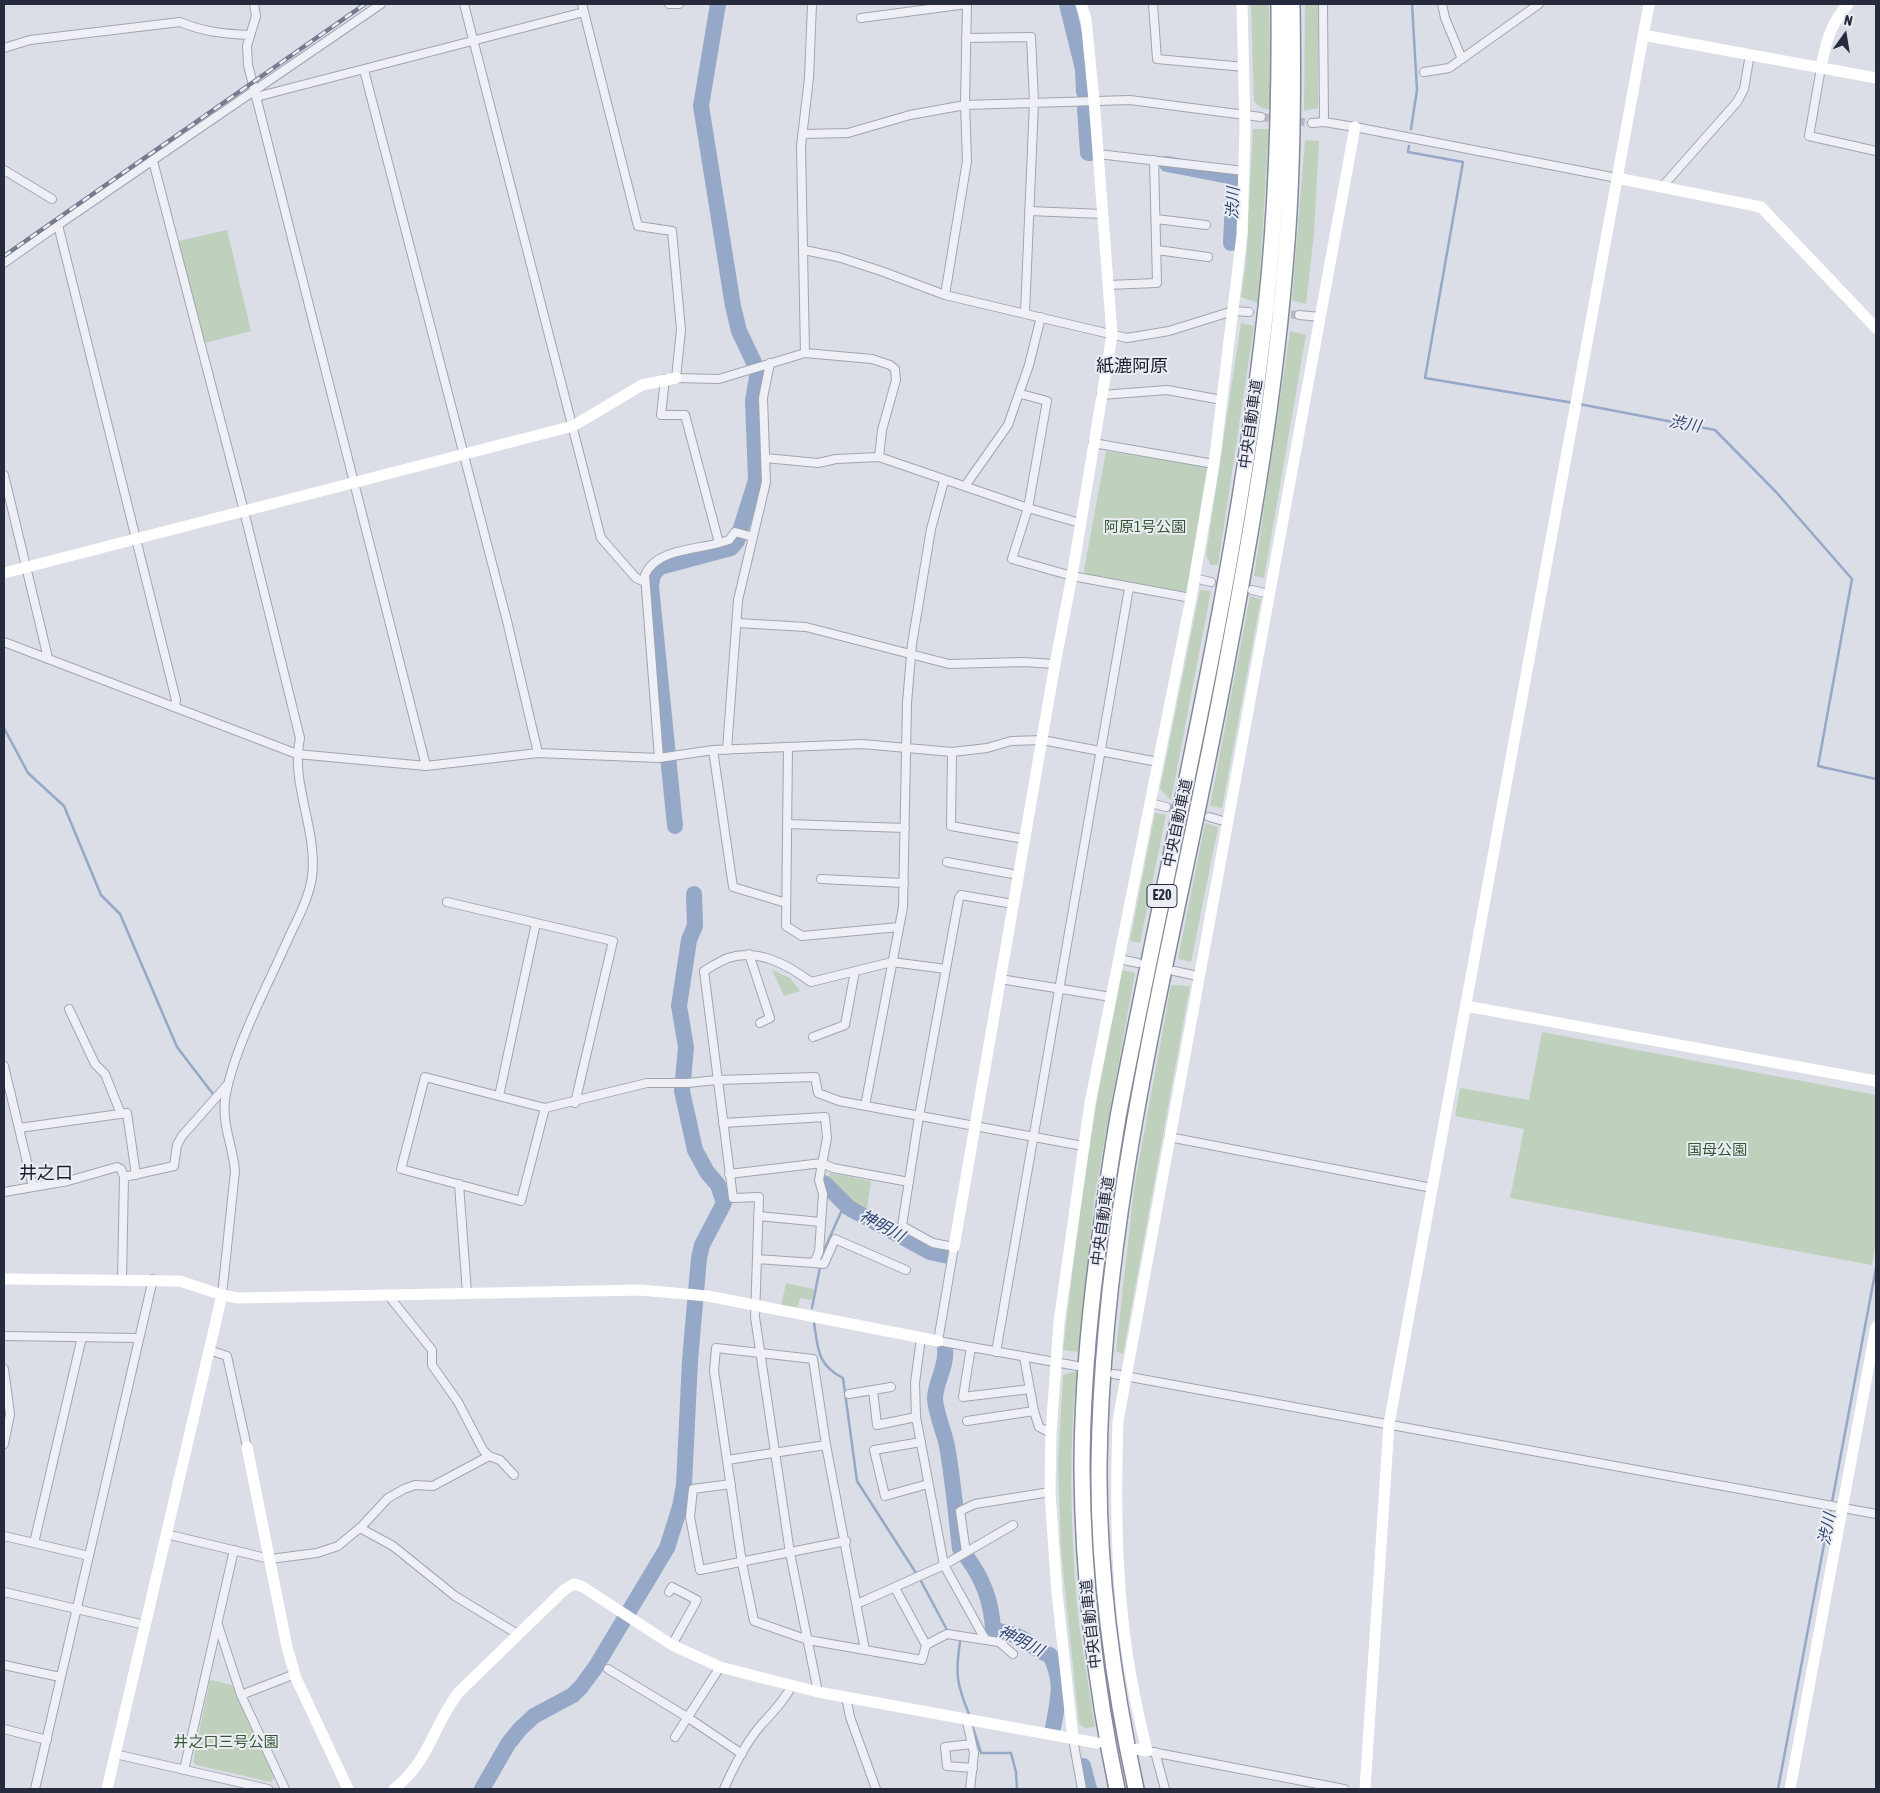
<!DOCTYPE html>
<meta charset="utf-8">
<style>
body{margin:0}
#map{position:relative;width:1880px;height:1793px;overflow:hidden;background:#dbdee6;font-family:"Asap Condensed",sans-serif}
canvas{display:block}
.frame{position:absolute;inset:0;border:5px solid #252b3c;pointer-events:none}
.north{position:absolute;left:1820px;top:10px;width:50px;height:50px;-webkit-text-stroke:4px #ebedf4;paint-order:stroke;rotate:13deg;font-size:14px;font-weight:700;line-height:20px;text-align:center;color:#252b3c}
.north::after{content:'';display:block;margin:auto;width:18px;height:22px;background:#252b3c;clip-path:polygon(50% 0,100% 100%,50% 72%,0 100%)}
</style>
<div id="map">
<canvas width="1880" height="1793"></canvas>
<div class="frame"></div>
<div class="north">N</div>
</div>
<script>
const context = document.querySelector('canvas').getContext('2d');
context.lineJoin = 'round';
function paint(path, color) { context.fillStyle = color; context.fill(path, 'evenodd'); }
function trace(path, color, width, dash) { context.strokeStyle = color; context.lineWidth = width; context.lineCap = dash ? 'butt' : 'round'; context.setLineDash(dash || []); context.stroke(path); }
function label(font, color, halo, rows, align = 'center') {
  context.font = font + ' "Asap Condensed","Noto Sans JP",sans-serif'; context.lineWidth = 4; context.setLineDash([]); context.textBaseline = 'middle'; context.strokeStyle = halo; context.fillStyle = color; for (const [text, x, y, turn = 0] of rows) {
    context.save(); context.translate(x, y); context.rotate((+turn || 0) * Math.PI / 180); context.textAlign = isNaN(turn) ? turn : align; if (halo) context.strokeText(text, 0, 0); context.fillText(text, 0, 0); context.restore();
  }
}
const green = new Path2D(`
 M1251,4H1269L1271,110L1262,108L1254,102Z
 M1305,4H1318V108L1304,111Z
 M1253,129H1269L1258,303L1241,297L1246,263Z
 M1305,140L1319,141L1314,233L1306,304L1292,300Z
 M227,230L251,331L201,344L174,242Z
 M1241,323L1254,326L1218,565H1211L1206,555Z
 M1290,331L1306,335L1264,578L1254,576Z
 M1106,451L1207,467L1187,592L1086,574L1084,570Z
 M1200,590L1211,591L1171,800L1160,789Z
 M1250,596L1261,599L1222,808L1210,806Z
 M1155,813L1166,815L1140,943L1130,941Z
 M1205,823L1218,827L1191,962L1178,959Z
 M772,970L790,978L800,991L784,996Z
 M1122,970L1135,973L1094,1199L1079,1352L1063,1350L1082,1194L1098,1094Z
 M1171,985L1190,986L1123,1354L1116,1351L1134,1188Z
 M1542,1032L1876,1095V1241L1872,1265L1510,1198L1524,1129L1455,1116L1460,1088L1529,1100Z
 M830,1173L871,1181L866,1215L850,1205L827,1183Z
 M786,1283L814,1289L812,1300L800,1298L797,1309L781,1306Z
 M1077,1371C1068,1449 1071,1528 1077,1606C1081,1646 1089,1687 1095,1727L1085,1728L1079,1724L1061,1551L1058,1464L1063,1375Z
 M210,1680L232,1685L275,1777L271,1782L196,1765L193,1761Z`);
const stream = new Path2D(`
 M1411,129L1417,90L1412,4
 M1409,146L1408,152L1463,162L1425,378L1574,403
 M1579,404L1715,430L1776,492L1852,579L1818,766L1876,779
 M4,728L28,773L64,806L101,895L120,914L177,1047L213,1094L223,1102
 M822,1255L845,1203
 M812,1308L820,1267
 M814,1322C818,1349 817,1365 843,1378L857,1481L916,1573
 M921,1581L947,1630L949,1631
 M960,1642C955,1674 957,1685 969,1714
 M973,1728L981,1753H1011L1016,1772L1017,1789
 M1778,1789L1876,1268`);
const river = new Path2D(`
 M1067,4L1083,69L1084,92
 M1085,109L1088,153H1090
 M1167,164L1234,177L1231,243
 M675,826L651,586L653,574L660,567L731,548L737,541L756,480L753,401L758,371L739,331L733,306L701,106L718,4
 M824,1183L849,1208L930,1252L948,1256
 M945,1349C947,1367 936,1380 935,1398C935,1411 944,1431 947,1446C953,1480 956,1514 960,1549
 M966,1556C983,1579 991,1600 993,1628C1001,1633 1010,1633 1019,1637C1031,1643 1037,1652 1050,1655C1064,1682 1058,1700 1053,1728
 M1083,1766L1089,1789
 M482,1789L508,1744L520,1729L534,1716L573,1695L581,1687L595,1668L667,1548L680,1507L684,1485L690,1360L699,1258L702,1245L724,1203L718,1185L707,1172L695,1150L682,1091L686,1047L679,1006L689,940L695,926L694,894`);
const streetTunnel = new Path2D(`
 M1261,117L1312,123
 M1279,314L1299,315
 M1166,807L1209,817`);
const street = new Path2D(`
 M254,4L256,16L247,46L248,65L426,766
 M464,4L601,538L636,578L645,582
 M582,4L638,226L672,231L681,330L676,378L719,379L805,353L872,359L890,365L895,369L896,380L882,430L879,457
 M669,4H679
 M1153,4L1157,59L1244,67
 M1323,4L1324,122
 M1442,4L1445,18L1462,59
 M861,18L967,4
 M966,38L1031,37L1034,102L1025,313
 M4,48L30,40L180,22C204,32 225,34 250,35
 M1821,68L1809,136L1876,151
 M364,70L507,621L538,753
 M1424,72L1449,68L1539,4
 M256,97L584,12
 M1312,123L1324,122L1355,127L1617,178
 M803,134L848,133L910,115L965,105L1130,100L1261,117
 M1098,154L1244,171
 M153,161L244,511L300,738C290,784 318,830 312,877C309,898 298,918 289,937C269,983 232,1051 225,1100C222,1125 233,1147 235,1171L222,1295
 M4,170L52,199
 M1662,187L1737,102L1744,89L1750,54
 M1029,211L1103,214
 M1156,219L1206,225
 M804,250L838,257L881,271L945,295L1127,338L1169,331L1233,311L1249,312
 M1157,250L1208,257
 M4,263L58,225
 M1108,285L1157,283L1154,160
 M945,295L967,161L965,102L967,4
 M1299,315L1321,317
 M805,353L801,146L809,78L812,4
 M665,379L661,415H685L719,543
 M1021,394L1047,401L1028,508L1012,559L1072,576L1191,598
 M1101,395L1167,390L1222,400
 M1093,443L1214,464
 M765,458L818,463L836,459L879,457L1028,508L1080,523
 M4,475L48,658
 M965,486L1008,425L1029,365L1041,317
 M1194,578L1211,582
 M1252,590L1269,594
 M738,623L806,627L949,664L1023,662L1055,664
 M4,642L297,754L426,766L538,753L659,758L713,750L862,744L952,752L987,748L1011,741L1042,740L1158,762
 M175,706L176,700L58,225L381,4
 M788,747L786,926L802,936L899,927
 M713,750L733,887L786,903
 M727,750L738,600L766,482L763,398L770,363
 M952,752L951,826L1024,839
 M659,758L645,575C656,549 695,550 719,543L729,540L735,532L753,537
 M1150,803L1166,807
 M1209,817L1227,822
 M787,824L905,828
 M947,862L1018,875
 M821,879L904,883
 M447,902L613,941L575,1103
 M1013,904L961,895L959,898L919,1116L902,1226L933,1243L954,1247L938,1341L1077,1366
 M749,954L770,1018L760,1023
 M1119,959L1138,963
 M1174,971L1198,976
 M1000,979L1111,997
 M69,1009L95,1064L105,1074L121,1114
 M813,1037L845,1025L855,971
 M4,1066L33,1187
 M499,1096L536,923
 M865,1106L903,907L907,703L912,644L931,529L944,481
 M545,1108L521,1201L401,1169L425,1077L545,1108L647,1083H687L717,1080L815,1077L818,1093L839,1101L1083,1146
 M723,1123L825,1117L827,1138L819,1180L823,1194L819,1252L814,1263L757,1259
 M19,1128L127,1113L136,1175
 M1169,1137L1432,1188
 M729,1174L822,1163L833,1168L909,1182
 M459,1184L467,1293
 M4,1192L68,1181L117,1167L121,1169L124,1177
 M758,1216L821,1222
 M814,1263L824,1264L835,1239L906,1270
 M122,1279L124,1177L174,1166L177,1145L182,1136L228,1084
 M388,1295L432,1350V1365L458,1402L483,1450L489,1456L500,1460L514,1475
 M4,1336L139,1338
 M921,1338L915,1383L916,1417L944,1565L985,1639
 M971,1347L963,1397L1030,1389
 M209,1350L227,1356L247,1447
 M996,1352L1129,588
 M1024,1357L1034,1411L1039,1427L1051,1433
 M4,1369L10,1414L4,1444
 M1114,1374L1876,1514
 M873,1390L891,1387
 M849,1394L873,1390L877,1425L916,1417
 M967,1421L1034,1411
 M921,1442L874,1450L885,1496L928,1484
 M727,1460L826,1445
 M731,1484L693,1489L690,1517L700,1570L846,1541
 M360,1528L393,1546L455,1596L519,1635
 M166,1534L270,1559L317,1553L338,1546L362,1526L388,1498L404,1489L415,1485L433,1486L489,1456
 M4,1536L89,1556
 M34,1543L82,1337
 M966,1552L960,1511L975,1504L1050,1492
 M895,1588L926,1645
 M4,1592L145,1625
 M669,1592L672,1587L697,1600L672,1645
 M857,1604L944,1565L1013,1525
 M218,1625L241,1695L285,1789
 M865,1650L826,1445L813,1359L716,1348L714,1371L742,1563L754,1621L808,1640L922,1660L926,1645L947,1634L999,1642L1013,1654
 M4,1665L60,1677
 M608,1669L687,1717L742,1754
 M818,1692L790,1553L755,1317L759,1197L733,1198L704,971C711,967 720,961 728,958C758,948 788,965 811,982L892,962L946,969
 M241,1695L295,1674
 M846,1697L850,1717L876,1789
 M966,1718L974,1753L970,1789
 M4,1729L47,1740
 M675,1737L720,1667
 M1073,1739L1082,1789
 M972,1744L945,1747L947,1766L973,1768
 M1147,1751L1344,1789
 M1155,1752L1165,1789
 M115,1754L268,1789
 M184,1770L234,1550
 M35,1789L153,1279
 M724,1789C733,1768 746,1743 761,1725C773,1712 783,1702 792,1686`);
const secondary = new Path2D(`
 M1643,35L1876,78
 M1821,68C1826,42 1830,24 1848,4
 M1617,178L1761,207L1876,328
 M4,573L573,426L642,385L676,378
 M1466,1006L1876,1081
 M954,1247L1055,664L1072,576L1112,335L1094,100L1086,19L1081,4
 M4,1279L180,1281L222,1295L238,1298L640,1290L708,1296L938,1341
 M247,1447L287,1647L296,1678L348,1789
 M1073,1739L1057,1593L1050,1492L1051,1433L1059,1322L1090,1103L1191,598L1214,464L1242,235L1245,127L1242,4
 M1137,1749L1147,1751C1142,1730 1137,1709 1133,1687C1116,1601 1115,1509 1118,1421L1355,127
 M107,1789L222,1295
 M394,1789C432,1758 432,1726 459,1692L564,1590L574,1584L583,1587L672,1645L720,1667L818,1692L1097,1743
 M1365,1789L1389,1424L1649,4
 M1790,1789L1876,1327`);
const highway = new Path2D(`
 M1117,1789C1095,1684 1083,1578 1082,1470C1082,1352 1099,1233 1118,1117C1167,859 1231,604 1262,343C1276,230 1280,117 1279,4
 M1136,1789C1113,1683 1098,1575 1099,1466C1102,1192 1178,928 1227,661C1255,513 1280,363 1289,212C1293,143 1293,73 1292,4`);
const rail = new Path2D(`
 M4,256L365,4`);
const shields = [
 [1162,896,30]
];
const shieldNames = [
 ["E20",1162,896]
];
const streetNames = [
 ["中央自動車道",1251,424,-82],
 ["中央自動車道",1178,823,-78],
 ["中央自動車道",1103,1221,-82],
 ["中央自動車道",1091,1624,-96]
];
const parkNames = [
 ["阿原1号公園",1145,527],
 ["国母公園",1717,1150],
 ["井之口三号公園",226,1742]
];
const waterNames = [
 ["渋川",1233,203,-88],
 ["渋川",1685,424,10],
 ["神明川",882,1226,29],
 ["渋川",1827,1529,-79],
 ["神明川",1021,1641,27]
];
const quarterNames = [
 ["紙漉阿原",1132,366],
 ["井之口",46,1173]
];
paint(green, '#bfd0bc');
trace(stream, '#95a8c8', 2.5);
trace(river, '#95a8c8', 16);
trace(streetTunnel, '#b7bac4', 8, [8, 4]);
trace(street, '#a1a5b0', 10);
trace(highway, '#838a9d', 18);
trace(street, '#eef0f5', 8);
trace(secondary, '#fff', 11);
trace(highway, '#fff', 15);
trace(rail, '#757c90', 4.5);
trace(rail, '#ebedf4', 2.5, [8]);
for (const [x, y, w] of shields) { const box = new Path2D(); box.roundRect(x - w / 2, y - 11.5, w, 23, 4); context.fillStyle = '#ebedf4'; context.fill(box); trace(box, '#252b3c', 1); }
label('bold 14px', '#252b3c', null, shieldNames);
label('15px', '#252b3c', '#ebedf4', streetNames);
label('15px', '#355832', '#ebedf4', parkNames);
label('italic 16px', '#2f4571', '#ebedf4', waterNames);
label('18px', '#181c2d', '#ebedf4', quarterNames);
</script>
